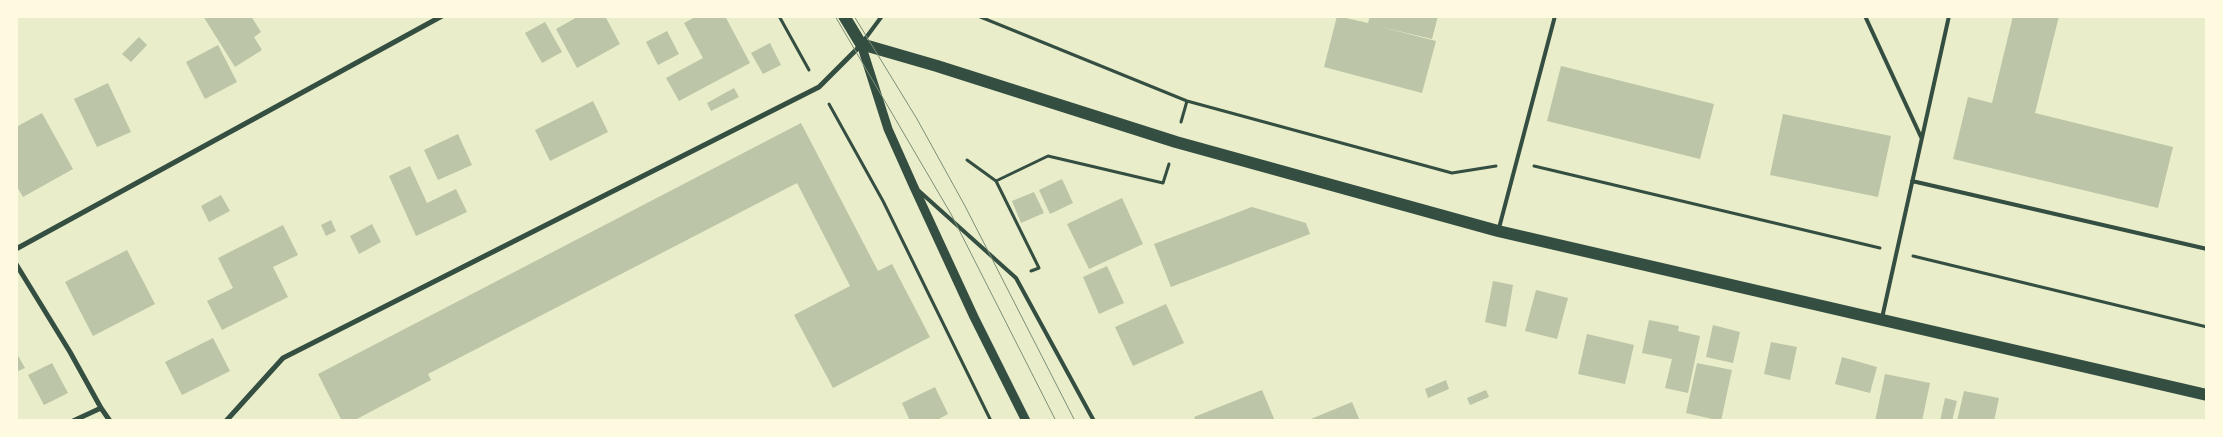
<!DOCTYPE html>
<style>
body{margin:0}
#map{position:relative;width:2223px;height:437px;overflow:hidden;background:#e9edc9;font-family:Lato,sans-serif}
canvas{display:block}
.frame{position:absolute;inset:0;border:18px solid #fefae0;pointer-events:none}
</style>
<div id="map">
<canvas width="2223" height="437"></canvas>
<div class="frame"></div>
</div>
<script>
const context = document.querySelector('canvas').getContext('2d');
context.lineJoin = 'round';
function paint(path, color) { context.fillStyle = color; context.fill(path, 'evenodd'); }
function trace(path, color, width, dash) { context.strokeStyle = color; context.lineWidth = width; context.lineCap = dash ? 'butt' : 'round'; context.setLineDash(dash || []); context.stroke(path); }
const building = new Path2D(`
 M203,16H251L261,32L254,37L262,50L235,67Z
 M579,16H605L620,44L577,68L556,29Z
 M697,16H725L750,63L679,101L666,78L703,58L684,23Z
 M1337,16L1368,23L1370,16H1438L1432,39L1377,26L1436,41L1422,93L1324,67Z
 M2013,16H2059L2035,113L2173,147L2158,208L1953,159L1968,97L1992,103Z
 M545,22L562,52L542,63L525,33Z
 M667,31L679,54L658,65L646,42Z
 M139,37L147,45L131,62L122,54Z
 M770,43L781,65L763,74L751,53Z
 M218,45L237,82L205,99L186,62Z
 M1561,66L1714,104L1700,159L1547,121Z
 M108,83L131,132L97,147L74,99Z
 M734,88L739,97L711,111L707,103Z
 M593,101L608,132L550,161L535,130Z
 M42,113L73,169L23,197L16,185V127Z
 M1783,114L1891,136L1878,197L1770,175Z
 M801,123L878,271L892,264L930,337L833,388L794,315L850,286L797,183L428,374L431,380L353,421H342L318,374Z
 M458,134L472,165L438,180L424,150Z
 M410,166L427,203L456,189L467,212L416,236L389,176Z
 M1062,179L1073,203L1050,214L1039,190Z
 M1034,192L1044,213L1021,223L1012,201Z
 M221,195L230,211L209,222L201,206Z
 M1122,198L1143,244L1089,269L1067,224Z
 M1252,207L1306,223L1310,234L1171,287L1154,244Z
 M331,220L336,231L326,236L321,225Z
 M372,224L381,242L359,254L350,236Z
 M283,225L298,255L273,267L288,297L222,330L207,301L233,288L218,258Z
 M127,250L155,304L93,336L65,282Z
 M1107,266L1124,303L1099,314L1083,277Z
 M1493,281L1513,285L1506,327L1485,322Z
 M1536,290L1568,298L1557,339L1525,331Z
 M1166,304L1184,343L1133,366L1115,327Z
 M1649,320L1679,326L1678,331L1700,336L1688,393L1665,388L1672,359L1642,353Z
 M1713,325L1740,332L1733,363L1706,357Z
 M1587,334L1634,345L1625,384L1578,374Z
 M213,338L230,371L182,395L165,362Z
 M1771,342L1797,347L1790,380L1764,374Z
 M16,352L25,368L16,372Z
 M1842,357L1877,367L1870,393L1835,384Z
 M52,363L68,393L44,405L28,375Z
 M1697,363L1732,370L1721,421L1686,413Z
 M1885,374L1930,383L1922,421H1875Z
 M1446,380L1449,389L1428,398L1425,389Z
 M935,387L948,414L935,421H910L902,403Z
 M1262,390L1275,421H1196L1194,417Z
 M1486,390L1489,397L1470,405L1467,398Z
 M1964,391L1999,398L1994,421H1957Z
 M1945,398L1957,401L1952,421H1940Z
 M1352,402L1360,421H1306Z`);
const path = new Path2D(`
 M779,16L809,70
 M978,16L1187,101L1452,173L1496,166
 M829,104L883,201L991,421
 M1181,122L1187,101
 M967,160L996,181
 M1534,166L1880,248
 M1913,256L2207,327
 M1031,271L1039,268L996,181L1048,156L1163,183L1169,164`);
const service = new Path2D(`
 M1865,16L1921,137
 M862,43L882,16
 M1912,181L2207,249
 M919,191L1016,278L1094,421
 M1499,228L1555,16
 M1882,318L1949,16`);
const minor = new Path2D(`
 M16,249L442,16
 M16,264L70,352L101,408L110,421
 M73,421L101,408
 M226,421L283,358L819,87L861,45`);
const tertiary = new Path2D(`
 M861,44L888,129L913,185L974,317L1026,421`);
const primary = new Path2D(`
 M844,16L861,44L937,66L1176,142L1498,231L2207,395`);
const tram = new Path2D(`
 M835,16L951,214L1056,421
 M854,16L917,119L965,206L1075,421`);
paint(building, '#bcc5a7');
trace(path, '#344e41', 3);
trace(service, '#344e41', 4);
trace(minor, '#344e41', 5);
trace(tertiary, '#344e41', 9);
trace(primary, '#344e41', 12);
trace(tram, '#7c8e77', 1);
</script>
